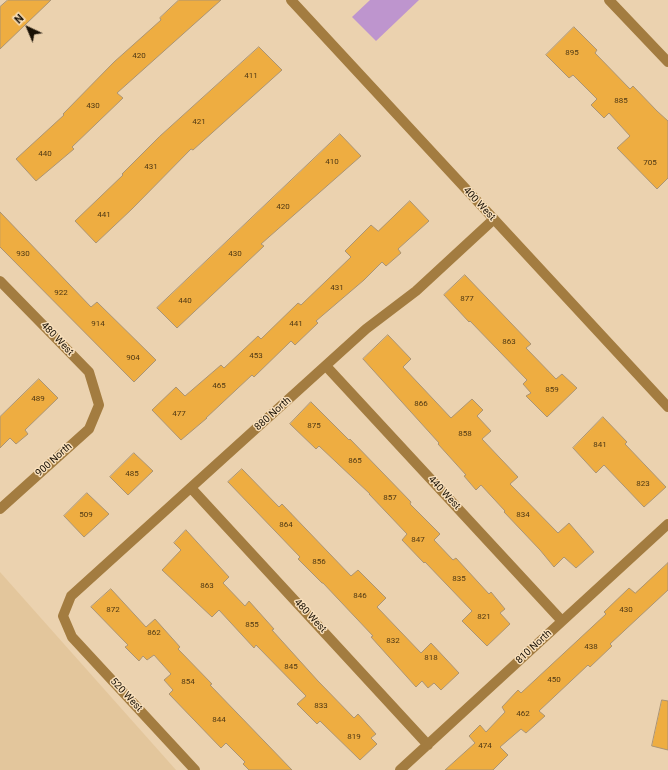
<!DOCTYPE html>
<style>
body{margin:0}
#map{position:relative;width:668px;height:770px;overflow:hidden;background:#ebd2af;font-family:Roboto,sans-serif}
canvas{display:block}
.north{position:absolute;left:8px;top:8px;width:40px;height:40px;-webkit-text-stroke:3px #f8dfbb;paint-order:stroke;rotate:316deg;font-size:11px;font-weight:700;line-height:16px;text-align:center;color:#191105}
.north::after{content:'';display:block;margin:auto;width:14px;height:18px;background:#191105;clip-path:polygon(50% 0,100% 100%,50% 72%,0 100%)}
</style>
<div id="map">
<canvas width="668" height="770"></canvas>
<div class="north">N</div>
</div>
<script>
const context = document.querySelector('canvas').getContext('2d');
context.lineJoin = 'round';
function paint(path, color) { context.fillStyle = color; context.fill(path, 'evenodd'); }
function trace(path, color, width, dash) { context.strokeStyle = color; context.lineWidth = width; context.lineCap = dash ? 'butt' : 'round'; context.setLineDash(dash || []); context.stroke(path); }
function label(font, color, halo, rows, align = 'center') {
  context.font = font + ' Roboto,sans-serif'; context.lineWidth = 3; context.setLineDash([]); context.textBaseline = 'middle'; context.strokeStyle = halo; context.fillStyle = color; for (const [text, x, y, turn = 0] of rows) {
    context.save(); context.translate(x, y); context.rotate((+turn || 0) * Math.PI / 180); context.textAlign = isNaN(turn) ? turn : align; if (halo) context.strokeText(text, 0, 0); context.fillText(text, 0, 0); context.restore();
  }
}
const built = new Path2D(`
 M0,572L176,770H0Z`);
const green = new Path2D(`
 M370,0H419L376,41L352,17Z`);
const building = new Path2D(`
 M8,0H51L0,49V7Z
 M179,0H221L117,93L123,98L72,147L74,149L36,181L16,159L64,115L63,114L114,62L161,20L160,18Z
 M574,27L597,50L595,53L630,89L633,86L657,111L668,121V178L657,189L617,148L630,136L609,113L604,118L591,105L597,99L573,75L569,78L546,55Z
 M259,47L282,70L193,150L191,149L132,209L96,243L75,221L123,175L122,174L159,137Z
 M340,134L361,156L261,244L264,246L177,328L157,308Z
 M410,201L429,221L398,249L401,253L386,266L382,262L364,280L316,321L318,323L295,345L291,341L254,377L252,375L206,418H207L181,440L152,410L176,387L185,396L221,365L224,368L258,336L261,339L298,303L301,305L351,257L345,251L371,225L378,231Z
 M0,212L91,307L97,302L156,360L134,382L0,247Z
 M465,275L531,344L526,348L556,379L562,374L577,388L547,417L526,396L531,393L523,384L527,380L470,321L469,322L444,295Z
 M388,335L411,359L403,367L451,418L472,399L483,410L477,416L491,431L482,439L518,477L510,484L558,533L569,523L594,552L576,568L564,557L554,567L540,550L504,512L505,511L481,485L476,490L464,476L466,475L438,444L439,443L363,359Z
 M39,379L58,398L25,430L28,434L16,444L10,438L0,448V417Z
 M311,402L349,440L350,439L411,502L410,504L440,534L434,540L453,560L456,558L489,594L491,592L505,609L500,613L510,624L487,646L462,621L472,611L425,562L424,563L402,540L407,534L369,494H370L319,446L316,449L290,424Z
 M603,417L627,442L625,444L666,487L644,507L604,465L596,473L573,448Z
 M134,453L153,471L128,495L110,477Z
 M242,469L279,507L282,504L351,576L358,570L386,598L377,607L421,653L431,643L459,673L441,690L434,683L428,688L422,681L416,687L371,637L373,636L323,583H322L298,559L300,557L228,482Z
 M87,493L109,514L84,537L64,516Z
 M186,530L229,577L223,583L245,606L249,601L274,629L272,630L318,681L354,718L358,714L376,734L371,738L377,744L360,760L320,721L317,724L297,704L306,696L256,645L254,648L219,610L212,617L162,570L181,550L174,543Z
 M668,563V590L610,644L612,646L590,667L588,665L539,711L545,716L526,733L521,729L500,747L508,755L493,770H445L475,743L469,736L480,725L486,732L505,712L502,707L518,690L521,693L606,614L604,612L629,588L635,593Z
 M111,589L146,627L155,619L180,647L178,649L212,684L210,685L292,770H249L243,764L245,762L226,743L221,748L169,694L173,690L164,680L171,674L154,655L147,660L143,656L139,661L125,647L128,645L91,607Z
 M662,700L668,701V750L652,746Z`);
const minor = new Path2D(`
 M291,0L668,407
 M609,0L668,62
 M0,281L89,372L99,405L89,429L0,509
 M326,366L562,621
 M191,488L428,745
 M195,770L72,637L63,616L71,596L366,329L416,291L494,219
 M400,770L668,524`);
const numberNames = [
 ["895",572,53],
 ["420",139,56],
 ["411",251,76],
 ["885",621,101],
 ["430",93,106],
 ["421",199,122],
 ["440",45,154],
 ["410",332,162],
 ["705",650,163],
 ["431",151,167],
 ["420",283,207],
 ["441",104,215],
 ["930",23,254],
 ["430",235,254],
 ["431",337,288],
 ["922",61,293],
 ["877",467,299],
 ["440",185,301],
 ["914",98,324],
 ["441",296,324],
 ["863",509,342],
 ["453",256,356],
 ["904",133,358],
 ["465",219,386],
 ["859",552,390],
 ["489",38,399],
 ["866",421,404],
 ["477",179,414],
 ["875",314,426],
 ["858",465,434],
 ["841",600,445],
 ["865",355,461],
 ["485",132,474],
 ["823",643,484],
 ["857",390,498],
 ["509",86,515],
 ["834",523,515],
 ["864",286,525],
 ["847",418,540],
 ["856",319,562],
 ["835",459,579],
 ["863",207,586],
 ["846",360,596],
 ["872",113,610],
 ["430",626,610],
 ["821",484,617],
 ["855",252,625],
 ["862",154,633],
 ["832",393,641],
 ["438",591,647],
 ["818",431,658],
 ["845",291,667],
 ["450",554,680],
 ["854",188,682],
 ["833",321,706],
 ["462",523,714],
 ["844",219,720],
 ["819",354,737],
 ["474",485,746]
];
const streetNames = [
 ["400 West",479,204,47],
 ["480 West",57,339,46],
 ["880 North",273,414,-42],
 ["900 North",54,460,-42],
 ["440 West",444,493,47],
 ["480 West",310,616,47],
 ["810 North",534,647,-43],
 ["520 West",126,695,47]
];
paint(built, '#e3c69c');
paint(green, '#be95ce');
paint(building, '#eead41');
trace(building, '#ab9473', 1);
trace(minor, '#a37c40', 10);
label('8px', '#4e3814', null, numberNames);
label('10px', '#191105', '#f8dfbb', streetNames);
</script>
